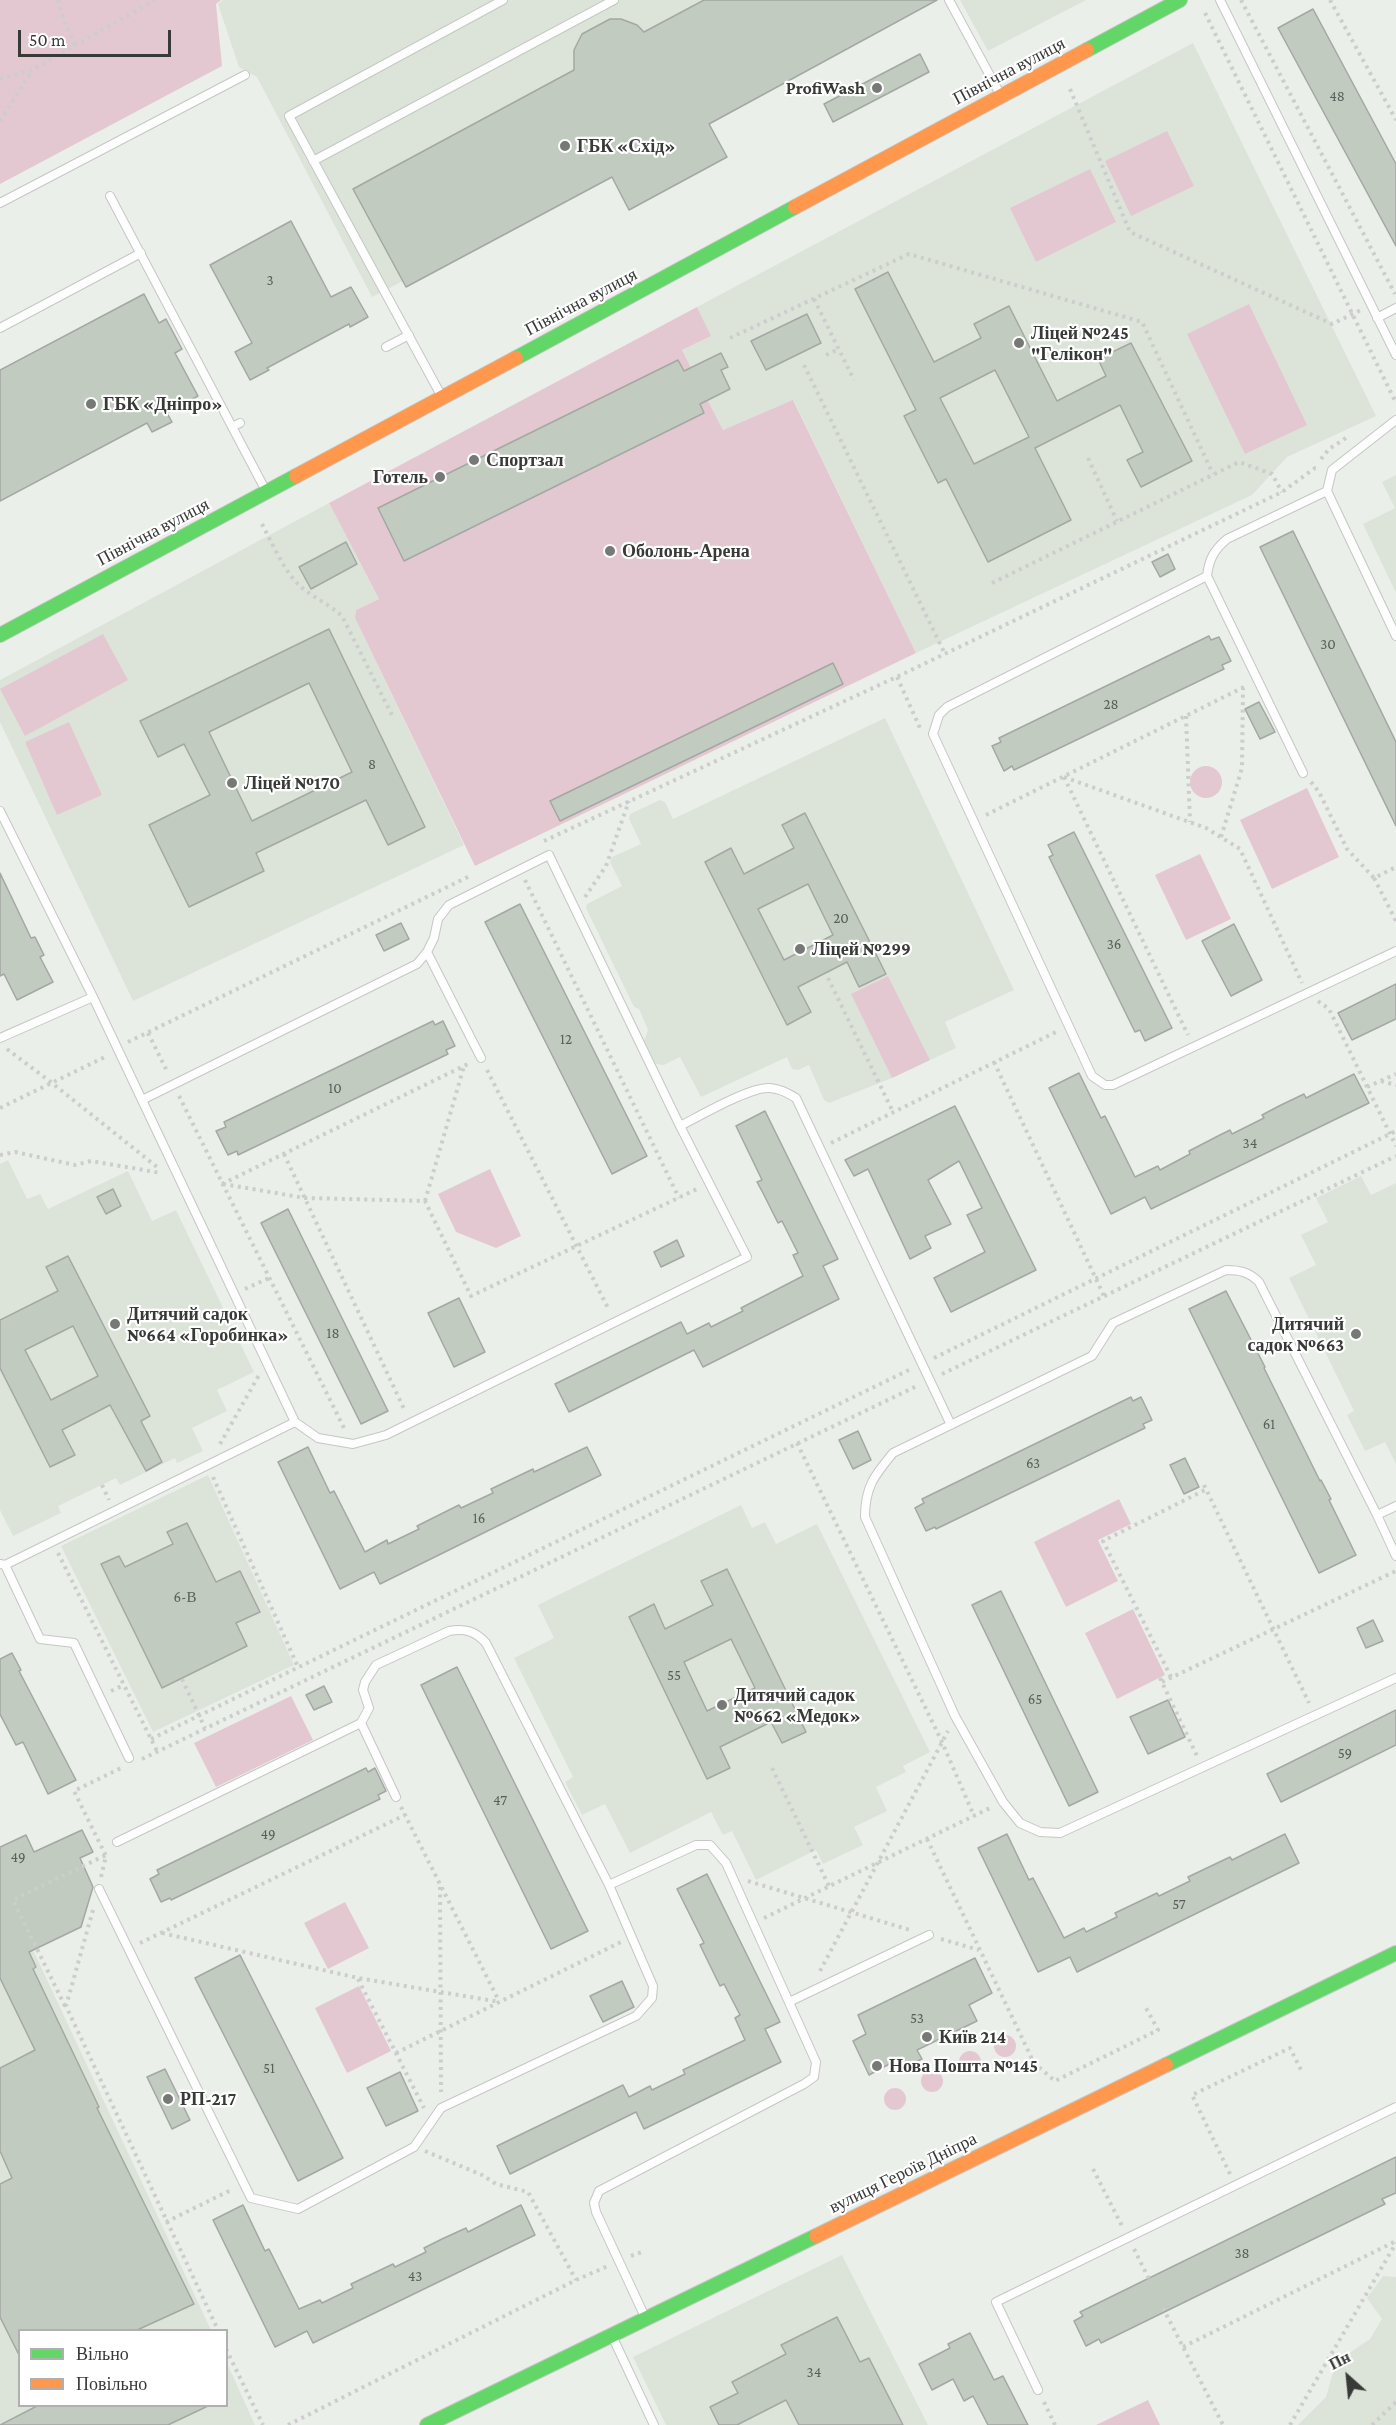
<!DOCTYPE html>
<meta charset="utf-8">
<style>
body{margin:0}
#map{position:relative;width:1396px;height:2425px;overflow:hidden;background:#ebefea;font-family:"Crimson Pro",serif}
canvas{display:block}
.legend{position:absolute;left:18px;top:2329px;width:210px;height:78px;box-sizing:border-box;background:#fff;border:2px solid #afb0af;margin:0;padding:8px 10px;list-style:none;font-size:18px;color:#383a38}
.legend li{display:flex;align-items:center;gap:12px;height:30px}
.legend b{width:30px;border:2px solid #afb0af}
.north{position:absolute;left:1318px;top:2347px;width:60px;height:60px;-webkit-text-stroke:4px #fff;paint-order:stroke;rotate:333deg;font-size:16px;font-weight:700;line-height:24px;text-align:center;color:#383a38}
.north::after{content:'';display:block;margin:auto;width:21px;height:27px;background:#383a38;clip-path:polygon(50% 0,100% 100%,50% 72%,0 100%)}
.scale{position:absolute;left:18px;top:30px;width:153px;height:27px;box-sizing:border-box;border:3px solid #383a38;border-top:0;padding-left:8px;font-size:18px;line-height:21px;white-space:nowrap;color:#383a38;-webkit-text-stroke:4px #fff;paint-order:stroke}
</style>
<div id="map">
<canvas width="1396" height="2425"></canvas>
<ul class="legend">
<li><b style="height:8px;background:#63d668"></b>Вільно</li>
<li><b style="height:8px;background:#ff974d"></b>Повільно</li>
</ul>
<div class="north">Пн</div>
<div class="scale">50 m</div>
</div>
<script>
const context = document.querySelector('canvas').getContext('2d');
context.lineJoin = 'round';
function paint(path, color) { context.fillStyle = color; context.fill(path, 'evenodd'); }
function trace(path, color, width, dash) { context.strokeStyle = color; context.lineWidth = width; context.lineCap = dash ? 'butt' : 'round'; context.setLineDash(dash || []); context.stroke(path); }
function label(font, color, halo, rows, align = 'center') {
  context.font = font + ' "Crimson Pro",serif'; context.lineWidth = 4.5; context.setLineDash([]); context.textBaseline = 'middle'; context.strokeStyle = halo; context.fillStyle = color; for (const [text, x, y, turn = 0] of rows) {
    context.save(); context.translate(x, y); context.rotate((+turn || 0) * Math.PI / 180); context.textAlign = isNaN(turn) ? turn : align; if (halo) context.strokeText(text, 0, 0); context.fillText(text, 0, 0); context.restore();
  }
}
const built = new Path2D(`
 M223,0H926L928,4L710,124L727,157L629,210L611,177L406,287L403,281L372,297L257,77L239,67L218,4Z
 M960,0H1086L988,51Z
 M1193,43L1376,416L1287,457L1252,495L916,653L794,401L723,430L682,350L710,336L697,307Z
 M1396,475V593L1363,524L1395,508L1382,482Z
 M329,503L379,599L356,610L355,618L464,845L133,1001L0,722V680Z
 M885,718L1014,990L945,1022L956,1048L892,1078L829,1103L824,1100L809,1065L798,1070L792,1069L787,1057L701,1097L680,1057L664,1065L656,1064L644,1041L648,1030L639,1009L634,1007L586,908L587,904L622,886L610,862L612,857L641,844L629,819L630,814L660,800L665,802L673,819Z
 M8,1160L27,1199L40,1194L48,1209L128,1171L152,1221L176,1210L254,1372L217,1390L227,1411L192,1428L203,1451L177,1463L175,1458L120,1485L116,1478L58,1506L61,1513L13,1536L0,1510V1164Z
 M1361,1176L1371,1195L1396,1183V1464L1385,1442L1365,1451L1347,1415L1354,1411L1289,1278L1316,1265L1301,1235L1328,1222L1316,1198Z
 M208,1475L294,1665L153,1732L61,1546Z
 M741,1505L752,1528L765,1522L776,1544L817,1524L930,1752L903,1766L906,1772L876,1787L887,1811L854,1827L863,1845L823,1864L816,1850L756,1880L732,1831L723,1835L711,1812L630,1853L605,1804L582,1815L565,1782L573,1777L514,1658L554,1638L538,1605Z
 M0,1894L20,1922L211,2330H20V2406H226L227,2363L255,2425H0Z
 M842,2255L928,2425H666L633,2357Z
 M1383,2276L1396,2277V2425H1298L1326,2397L1336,2362L1370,2339L1382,2319L1367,2298Z`);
const green = new Path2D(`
 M0,0H221L216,4L222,66L0,184Z
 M1167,131L1194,186L1131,216L1105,161Z
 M1090,169L1116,222L1036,262L1010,208Z
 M1249,304L1307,425L1245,454L1187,334Z
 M697,307L711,336L682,350L723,430L793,400L916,653L475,866L355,618L356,610L379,599L329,503Z
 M103,634L128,680L25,736L0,689Z
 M69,722L102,795L57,815L25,742Z
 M1190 782a16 16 0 1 1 32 0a16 16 0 1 1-32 0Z
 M1307,788L1339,857L1272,889L1240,820Z
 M1200,854L1231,919L1186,940L1155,875Z
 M888,976L930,1060L892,1078L851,994Z
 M490,1169L521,1236L496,1248L456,1232L438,1194Z
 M1119,1499L1131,1524L1098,1540L1118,1581L1066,1607L1034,1542Z
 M1133,1609L1165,1675L1117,1699L1085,1633Z
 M291,1696L313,1740L216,1787L194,1743Z
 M345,1902L369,1948L328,1969L304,1923Z
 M359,1986L391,2051L347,2073L315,2008Z
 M994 2046a11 11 0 1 1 22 0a11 11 0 1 1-22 0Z
 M959 2062a11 11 0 1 1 22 0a11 11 0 1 1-22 0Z
 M921 2081a11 11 0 1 1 22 0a11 11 0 1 1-22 0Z
 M884 2099a11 11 0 1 1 22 0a11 11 0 1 1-22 0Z
 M1148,2400L1160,2425H1096Z`);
const building = new Path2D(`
 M704,0H937L709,124L727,157L629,210L612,177L406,287L353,189L574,70V50L582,34L610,19H621L637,25L644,32Z
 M1313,9L1396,164V246L1278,28Z
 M920,54L929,72L833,122L824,104Z
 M291,221L331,297L351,287L368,317L350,327L349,324L267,368L269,370L250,380L235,352L252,343L210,265Z
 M888,272L934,362L981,338L974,324L1009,306L1057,401L1106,376L1098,359L1131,343L1192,461L1141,487L1127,460L1143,452L1120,405L1035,448L1071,520L988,562L946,479L938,483L904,416L916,410L855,289ZM995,370L1029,437L974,464L940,398Z
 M144,294L159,323L166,319L182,349L175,353L198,396L167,413L172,422L152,432L147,423L0,501V370Z
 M807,314L821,343L766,370L751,341Z
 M721,353L728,367L721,370L730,389L700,404L704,413L404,561L378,508L678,360L684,371Z
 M1293,531L1396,742V826L1260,547Z
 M346,542L357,564L311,589L299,567Z
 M1168,554L1175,569L1160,577L1152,562Z
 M329,629L425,827L388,845L366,800L256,853L264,871L189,907L149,825L210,795L184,744L158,757L140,721ZM309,683L352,772L252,821L209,732Z
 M1209,636L1211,640L1219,637L1231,661L1222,665L1224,669L1014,770L1012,766L1004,771L992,746L1001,742L999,738Z
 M833,663L843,684L560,821L550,801Z
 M1259,702L1275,732L1260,739L1245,709Z
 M805,813L886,974L859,987L847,962L798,987L811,1012L787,1025L705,862L731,848L744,874L794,848L782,825ZM808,884L833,935L784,960L758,909Z
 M1074,832L1172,1028L1145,1041L1140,1030L1135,1032L1049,857L1053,855L1048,845Z
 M0,873L31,938L35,937L44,955L40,957L53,982L17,1000L4,974L0,976Z
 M520,904L647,1156L612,1174L485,922Z
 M401,923L409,939L384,951L376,935Z
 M1234,924L1262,980L1231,996L1202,941Z
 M1396,984V1019L1352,1040L1338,1013Z
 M433,1021L435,1025L443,1021L455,1046L446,1050L448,1054L238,1155L237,1151L228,1155L216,1131L226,1127L224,1122Z
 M1079,1073L1101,1118L1105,1116L1135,1177L1158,1166L1160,1170L1190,1154L1189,1151L1218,1136L1230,1130L1232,1134L1264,1118L1262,1115L1279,1106L1304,1094L1306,1098L1354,1074L1369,1103L1151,1209L1145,1197L1111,1214L1049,1088Z
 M955,1106L1036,1270L951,1312L934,1278L985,1252L967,1215L982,1208L959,1161L928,1180L951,1224L925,1236L931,1248L910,1259L868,1169L854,1176L845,1160Z
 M765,1111L838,1259L823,1266L839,1299L703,1367L694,1350L569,1412L555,1384L681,1322L687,1334L709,1323L711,1327L743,1311L741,1308L803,1276L793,1255L798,1253L782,1221L778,1223L763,1193L757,1182L762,1180L736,1126Z
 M113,1189L121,1206L106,1214L97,1197Z
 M288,1209L388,1411L361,1424L261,1223Z
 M677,1240L684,1256L661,1267L654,1252Z
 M68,1256L150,1416L141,1421L162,1462L146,1471L110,1405L62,1430L75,1455L50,1467L0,1368V1320L58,1291L46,1267ZM73,1326L98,1376L51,1400L25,1350Z
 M1226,1291L1265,1367L1264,1368L1320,1481L1321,1480L1331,1499L1329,1500L1356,1555L1319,1573L1189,1309Z
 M459,1298L485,1352L454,1367L428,1313Z
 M1131,1397L1133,1401L1141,1397L1152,1420L1143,1424L1145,1428L936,1529L935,1527L926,1531L915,1508L924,1503L922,1499Z
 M858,1431L871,1460L853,1469L839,1440Z
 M308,1447L330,1493L334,1491L365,1552L387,1540L388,1544L419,1529L417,1526L459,1505L461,1508L493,1493L491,1489L533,1469L534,1472L587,1447L601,1475L380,1584L374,1572L340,1589L278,1462Z
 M1185,1458L1199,1487L1184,1494L1170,1465Z
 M187,1523L216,1582L240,1571L260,1612L236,1623L247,1646L162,1688L101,1564L119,1556L125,1567L173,1544L167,1532Z
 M727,1569L806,1732L782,1743L771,1722L720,1747L730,1768L707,1779L629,1617L654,1604L665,1629L713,1605L701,1581ZM731,1639L755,1688L707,1711L684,1662Z
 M1001,1591L1098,1792L1069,1806L972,1605Z
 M1373,1620L1383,1641L1366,1648L1357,1628Z
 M12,1653L21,1670L19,1671L76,1780L48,1794L23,1742L16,1745L0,1714V1659Z
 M457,1667L588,1931L551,1949L421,1685Z
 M324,1686L332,1702L314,1710L306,1695Z
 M1168,1700L1185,1737L1148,1754L1130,1717Z
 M1396,1710V1745L1281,1802L1267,1774Z
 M366,1768L368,1772L375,1768L386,1791L378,1795L380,1799L171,1900L170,1898L161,1902L150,1879L159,1874L157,1870Z
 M82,1830L93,1852L80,1858L93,1887L81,1927L29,1952L36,1967L33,1969L99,2107L97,2108L194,2304L135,2331H20V2357L0,2317V2184L12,2178L0,2151V2068L35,2050L0,1978V1847L26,1835L34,1852Z
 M1007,1834L1029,1880L1033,1878L1064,1938L1084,1928L1086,1932L1117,1917L1115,1913L1157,1893L1159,1896L1190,1881L1188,1877L1230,1857L1232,1860L1285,1834L1299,1863L1077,1972L1070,1957L1038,1972L978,1848Z
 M707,1874L780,2022L765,2029L781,2062L644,2129L636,2112L510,2174L497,2146L623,2085L629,2097L650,2086L652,2090L685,2074L683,2070L745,2040L735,2018L740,2015L724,1984L720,1986L700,1945L704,1943L677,1889Z
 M240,1955L343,2158L298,2181L195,1978Z
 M975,1958L992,1993L969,2005L977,2021L917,2050L922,2059L909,2065L897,2071L893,2062L869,2075L853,2041L866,2034L858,2015Z
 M622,1981L634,2007L603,2022L590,1996Z
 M165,2069L190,2120L172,2129L147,2077Z
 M400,2072L418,2111L386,2126L367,2088Z
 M1396,2157V2193L1382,2199L1385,2204L1101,2343L1099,2339L1086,2346L1074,2321L1083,2316L1080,2312Z
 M243,2205L265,2251L269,2249L299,2309L320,2300L322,2303L353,2288L351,2284L393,2264L395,2267L426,2252L424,2248L442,2239L466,2228L468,2232L521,2205L535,2235L313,2343L307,2331L275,2347L213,2220Z
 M837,2317L860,2362L869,2358L903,2425H799L786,2400L737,2425H719L710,2407L738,2393L732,2382L786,2354L781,2345Z
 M970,2333L994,2380L1003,2376L1028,2425H988L973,2396L964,2401L953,2379L932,2390L919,2364L950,2348L948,2344Z
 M37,2406H208L168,2425H0Z`);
const path = new Path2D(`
 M58,0L60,10L75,46
 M1241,0L1395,294
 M1330,0L1396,120
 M1205,13L1396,403
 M0,79L32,70L155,0
 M1070,89L1130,232L1332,324L1361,310
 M0,121L32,71
 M814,299L854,380
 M730,338L909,254L1142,322L1213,474
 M826,355L839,349
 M804,365L945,654
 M1088,458L1117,521
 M1321,459L1329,449L1349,436
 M262,524C271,541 283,568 296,582C309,596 328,603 342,616L394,719
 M992,583L1239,462L1272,474L1282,492
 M897,677L920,728
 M1186,716L1190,822
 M1064,777L1206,828L1240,849L1302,983
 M1064,777L1188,1035
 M1311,782L1319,792L1347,849L1374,878L1396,867
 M986,815L1248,685
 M1221,837L1242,768L1243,688
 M544,841L905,673L1282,492L1315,468H1320
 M1374,878L1396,921
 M525,880L679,1198
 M585,897L606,866L629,801
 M828,978L893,1112
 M1318,1001L1329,1009L1396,1146
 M148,1033L168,1073
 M128,1042L472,875
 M7,1049L52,1083L157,1167
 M994,1062L1104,1296
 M487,1070L609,1310
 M1381,1081L1396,1085
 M1367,1087L1396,1074
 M179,1096L345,1430
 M0,1108L107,1056
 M831,1143L1058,1031
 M284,1154L405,1411
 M0,1155L15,1152L75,1165L91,1161L161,1173
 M222,1184L470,1063
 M223,1184L305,1198L425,1201L471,1296L697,1189
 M425,1201L464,1066
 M245,1289L269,1278
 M934,1358L1396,1131
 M942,1374L1396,1156
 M797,1443L942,1742L974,1816
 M220,1444L259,1375
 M213,1477L298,1667
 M102,1485L109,1500
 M1204,1485L1309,1703
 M58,1553L157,1751
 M1171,1677L1103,1541L1207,1489
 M1160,1678L1197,1756
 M182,1679L205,1728
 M1162,1682L1396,1571
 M111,1691L124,1685
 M151,1739L911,1369
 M142,1759L919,1385
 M772,1768L829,1886
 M401,1807L499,2001
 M927,1839L1034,2063L1055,2081L1158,2030L1146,2008
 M101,1877L106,1856L74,1791L121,1768
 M748,1881L910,1930
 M440,1887L441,2092
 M93,1910L66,2006L218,2330
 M764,1918L992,1807
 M162,1933L358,1978L500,2002
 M941,1939L979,1950
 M140,1943L405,1815
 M820,1971L948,1731
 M358,1979L424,2108
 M65,2006L13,1900L106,1855
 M396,2053L621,1942
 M425,2151L482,2175L496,2184L528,2192L576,2280
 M1093,2169L1122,2226
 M1230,2174L1192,2095L1290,2048L1301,2070
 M166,2222L233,2189
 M1134,2249L1151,2283
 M631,2256L642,2252
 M1163,2308L1223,2425
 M1183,2347L1396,2241
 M226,2349L263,2425
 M1044,2402L1055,2425
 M288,2425L576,2280L608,2266
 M1290,2425L1396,2243
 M1372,2425L1396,2402`);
const lane = new Path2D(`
 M949,0L1001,96
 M1220,0L1396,355
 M313,161L614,0
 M110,196L266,491
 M0,203L245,75
 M1377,318L1396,308
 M0,328L141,253
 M386,347L409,335
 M442,397L289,116L503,0
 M1396,420L1332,470L1327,491L1396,636
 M232,427L240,423
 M1207,576L947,707L939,715L933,734L1092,1076L1105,1085H1113L1396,951
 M1303,773L1207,576C1209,559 1214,550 1227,539L1327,491
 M0,811L93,997L295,1422L318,1438L353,1444L386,1435L747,1257L680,1126L549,855L449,905L438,919L434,938L427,952L417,964L142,1100
 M427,952L481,1058
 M0,1038L93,997
 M680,1126C700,1116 751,1086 770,1088C781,1089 787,1093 796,1098L951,1425
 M1396,1506L1377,1515L1259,1282C1249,1272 1240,1270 1226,1270L1113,1323L1092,1356L893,1453C874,1476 865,1487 865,1517L955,1716L1003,1802L1020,1823L1040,1832L1060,1833L1396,1678
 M1377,1515L1396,1556
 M0,1564L5,1565L295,1422
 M5,1565L40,1639L74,1643L129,1758
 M361,1723L396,1797
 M609,1885L696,1845H710L726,1863L816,2062L814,2077L804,2084L599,2191L594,2203L596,2212L645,2317
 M99,1889L251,2198L298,2209L414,2147L441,2108L636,2016L652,1998L653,1986L609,1885L486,1643C475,1631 465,1628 449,1631L376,1665L365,1682L363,1690L369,1708L361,1723L117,1842
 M789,2002L929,1935
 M613,2338L654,2425
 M1038,2390L996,2302L1396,2107`);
const fast = new Path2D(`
 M1087,50L1180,0
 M516,358L795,207
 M0,635L296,476
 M1166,2065L1396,1953
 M427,2425L816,2236`);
const slow = new Path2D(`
 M795,207L1087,50
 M296,476L516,358
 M816,2236L1166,2065`);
const markers = [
 [877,88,6,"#777976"],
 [565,146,6,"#777976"],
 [1019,343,6,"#777976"],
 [91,404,6,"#777976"],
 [474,460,6,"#777976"],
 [440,477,6,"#777976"],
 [610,551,6,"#777976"],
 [232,783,6,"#777976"],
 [800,949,6,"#777976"],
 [115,1324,6,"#777976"],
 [1356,1334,6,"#777976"],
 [722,1705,6,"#777976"],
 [927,2037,6,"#777976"],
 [877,2066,6,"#777976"],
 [168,2099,6,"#777976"]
];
const numberNames = [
 ["48",1337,96],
 ["3",270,280],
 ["30",1328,644],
 ["28",1111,704],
 ["8",372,764],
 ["20",841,918],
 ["36",1114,944],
 ["12",566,1039],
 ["10",335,1088],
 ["34",1250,1143],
 ["18",333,1333],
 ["61",1269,1424],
 ["63",1033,1463],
 ["16",479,1518],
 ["6-В",185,1597],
 ["55",674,1675],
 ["65",1035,1699],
 ["59",1345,1753],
 ["47",500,1800],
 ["49",268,1834],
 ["49",18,1857],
 ["57",1179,1904],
 ["53",917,2018],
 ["51",269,2068],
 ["38",1242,2253],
 ["43",415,2276],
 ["34",814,2372]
];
const streetNames = [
 ["Північна вулиця",1009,71,-28],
 ["Північна вулиця",581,302,-28],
 ["Північна вулиця",153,532,-28],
 ["вулиця Героїв Дніпра",903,2173,-26]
];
const poiNames = [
 ["ProfiWash",865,88,"right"],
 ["ГБК «Схід»",577,146],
 ["Ліцей №245",1031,333],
 ["\"Гелікон\"",1031,354],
 ["ГБК «Дніпро»",103,404],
 ["Спортзал",486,460],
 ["Готель",428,477,"right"],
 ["Оболонь-Арена",622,551],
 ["Ліцей №170",244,783],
 ["Ліцей №299",812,949],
 ["Дитячий садок",127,1314],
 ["№664 «Горобинка»",127,1335],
 ["Дитячий",1344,1324,"right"],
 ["садок №663",1344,1345,"right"],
 ["Дитячий садок",734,1695],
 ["№662 «Медок»",734,1716],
 ["Київ 214",939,2037],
 ["Нова Пошта №145",889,2066],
 ["РП-217",180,2099]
];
paint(built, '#dce4da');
paint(green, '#e4c8d1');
paint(building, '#c1cbbf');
trace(building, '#a4a7a4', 1.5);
trace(lane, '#c4c7c3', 10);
trace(fast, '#c4c7c3', 16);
trace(slow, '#c4c7c3', 16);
trace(path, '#cccdcc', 4, [3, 4.5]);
trace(lane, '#fcfdfc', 8);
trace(fast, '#63d668', 14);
trace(slow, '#ff974d', 14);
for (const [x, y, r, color] of markers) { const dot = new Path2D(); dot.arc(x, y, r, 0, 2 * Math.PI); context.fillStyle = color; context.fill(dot); trace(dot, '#fff', 2); }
label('15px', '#5a5e5a', null, numberNames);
label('18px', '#383a38', '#fff', streetNames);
label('bold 18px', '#383a38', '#fff', poiNames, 'left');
</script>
